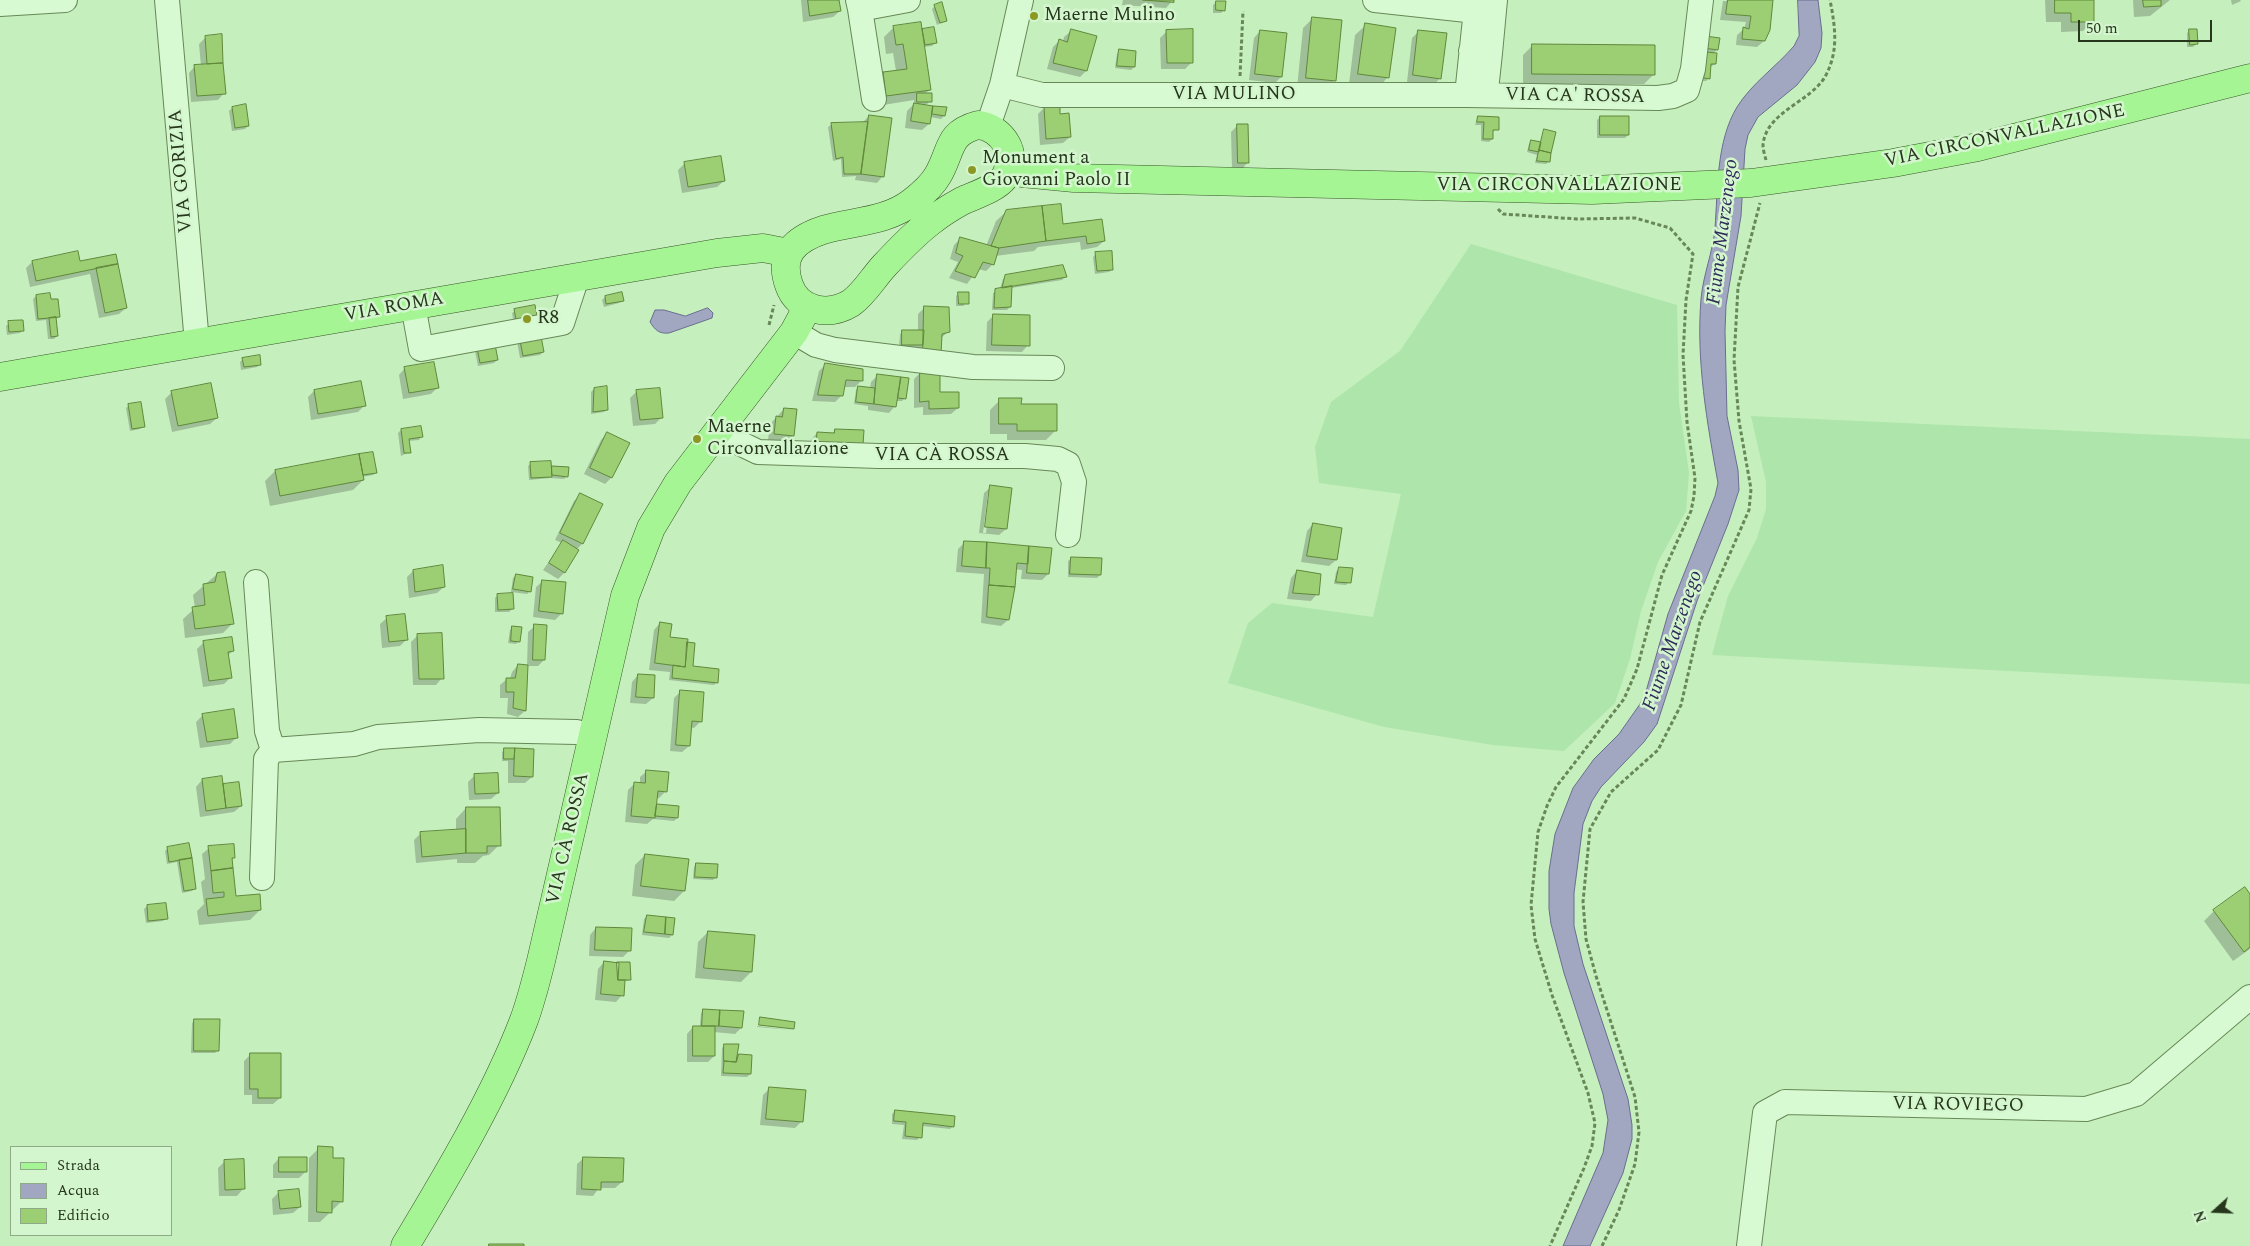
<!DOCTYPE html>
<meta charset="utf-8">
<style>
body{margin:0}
#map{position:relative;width:2250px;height:1246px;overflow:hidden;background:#c6efbe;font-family:Spectral,serif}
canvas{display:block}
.legend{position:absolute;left:10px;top:1146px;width:162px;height:90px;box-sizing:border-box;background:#d4f6ce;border:1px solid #8eaa87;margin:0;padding:6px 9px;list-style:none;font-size:15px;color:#26371c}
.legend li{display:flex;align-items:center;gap:10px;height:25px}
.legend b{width:25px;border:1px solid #8eaa87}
.north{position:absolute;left:2190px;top:1186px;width:50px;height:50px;-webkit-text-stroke:4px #d4f6ce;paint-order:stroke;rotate:250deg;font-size:14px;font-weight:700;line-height:20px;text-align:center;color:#26371c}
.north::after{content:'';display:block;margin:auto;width:18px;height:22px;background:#26371c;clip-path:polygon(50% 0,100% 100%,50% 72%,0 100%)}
.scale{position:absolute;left:2078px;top:20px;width:134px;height:22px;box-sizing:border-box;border:2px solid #26371c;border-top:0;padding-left:6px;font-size:15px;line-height:18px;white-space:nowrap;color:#26371c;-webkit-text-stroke:4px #d4f6ce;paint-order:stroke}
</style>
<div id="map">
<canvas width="2250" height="1246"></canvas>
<ul class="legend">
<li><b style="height:6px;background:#a5f594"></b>Strada</li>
<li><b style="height:14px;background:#a2a7c1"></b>Acqua</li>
<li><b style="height:14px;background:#9ccf73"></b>Edificio</li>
</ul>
<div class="north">N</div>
<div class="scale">50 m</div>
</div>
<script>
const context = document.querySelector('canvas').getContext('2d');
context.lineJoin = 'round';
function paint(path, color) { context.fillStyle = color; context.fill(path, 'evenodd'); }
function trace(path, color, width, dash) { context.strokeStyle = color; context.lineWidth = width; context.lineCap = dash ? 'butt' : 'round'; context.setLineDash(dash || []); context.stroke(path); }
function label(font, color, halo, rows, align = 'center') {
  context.font = font + ' Spectral,serif'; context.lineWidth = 5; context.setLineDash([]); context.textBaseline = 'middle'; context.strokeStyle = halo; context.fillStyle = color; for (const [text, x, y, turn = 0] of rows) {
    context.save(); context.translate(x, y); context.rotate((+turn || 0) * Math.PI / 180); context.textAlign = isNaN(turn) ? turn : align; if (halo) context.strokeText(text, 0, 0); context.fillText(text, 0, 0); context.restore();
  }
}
const farmland = new Path2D(`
 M1471,244L1677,305L1679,403L1689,473L1686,511L1658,562L1641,611L1630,659L1615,703L1564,751L1493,745L1384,727L1228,683L1248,623L1272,603L1373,617L1401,494L1319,483L1315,447L1331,402L1400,351Z
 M1751,416L2250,439V684L1712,655L1728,596L1757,538L1766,509V482Z`);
const water = new Path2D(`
 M1798,0H1818L1822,33L1821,48L1815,62L1797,85L1758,117L1748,135L1745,149L1741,216L1726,305L1725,331L1727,416L1738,470L1739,490L1728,524L1697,601L1657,724L1644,742L1601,787L1592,801L1583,824L1574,893V926L1583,964L1628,1099L1632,1125V1139L1623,1173L1590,1246H1563L1603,1153L1608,1120L1603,1094L1564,973L1551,924L1549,909V871L1555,834L1573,788L1594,759L1619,734L1640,704L1647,688L1668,614L1715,496L1718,483C1707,422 1696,361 1701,299C1703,275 1713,252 1715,228C1718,189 1716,142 1737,107C1752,83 1776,67 1794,46L1799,36Z
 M708,308L713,313L712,318L669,333C659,334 655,330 650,322L655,310H664L685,316Z`);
const shadow = new Path2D(`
 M801,0H838L840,11L833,17L803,22Z
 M1123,0H1173L1166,8L1122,5Z
 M1772,0L1764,41L1757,47L1736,45L1737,35L1744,29L1746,22L1720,20L1723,1Z
 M2045,0H2092L2093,21L2083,31L2061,32V22H2046Z
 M2133,0H2170L2150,16L2134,17Z
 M2231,0H2240L2241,1L2232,5Z
 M1216,2L1224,10L1221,13H1213V5Z
 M935,6L945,21L937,25L932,9Z
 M1313,18L1335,80L1325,91L1297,88L1303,28Z
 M1366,25L1388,77L1378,88L1349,84L1355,35Z
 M894,27L922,32L923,30L935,43L932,46L924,47L930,89L925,94L930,101L925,106L933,107L944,116L941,119L930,117L929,124L922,130L905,128L907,111L914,104V100L877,106L873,83L883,73L896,71L893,53L886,54L884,37Z
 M2190,30L2196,44L2193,47H2187V33Z
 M1071,31L1086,71L1080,77L1047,69L1053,47L1059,41L1063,42L1064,37Z
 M1167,31L1192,62L1185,69H1161L1160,38Z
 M1260,31L1281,77L1275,83L1249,80L1254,38Z
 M1419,31L1440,78L1434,85L1407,82L1412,38Z
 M206,37L224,93L218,100L191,102L189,73L195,66H201L199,44Z
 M1703,40L1717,50L1712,54L1715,64L1710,67L1709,78L1706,81H1702L1704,57L1708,52L1701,51Z
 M1533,45L1654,74L1644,84H1523V55Z
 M1120,51L1134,67L1131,70L1115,68L1117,54Z
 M232,108L248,126L245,129L232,131L229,111Z
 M1044,108L1059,115L1070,137L1063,143L1040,145L1038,114Z
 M869,116L883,176L877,183L855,180L856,176L842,177L841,159L833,161L828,127L831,125L862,123Z
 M1478,117L1497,129L1492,132V139L1489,142L1481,141V125H1475Z
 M1600,117L1628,135L1625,138H1597V120Z
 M1238,125L1248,162L1242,169H1232L1231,132Z
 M1545,131L1555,133L1549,161L1546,164L1535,163L1537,155L1527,152L1529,144L1532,141L1540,143Z
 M685,163L724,181L717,187L682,193L678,170Z
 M1007,211L1104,241L1097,247L1081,250L1080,242L1038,247L1034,251L995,256L992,265L986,271L978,269L967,284L949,278L958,262L950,259L954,245L960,239L986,246L996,221Z
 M1096,254L1112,269L1109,272L1095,274L1093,257Z
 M115,255L126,308L119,314L99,318L90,274L30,287L26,268L32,262L79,263Z
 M1006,276L1065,277L1062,280L1011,288L1010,307L1007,310H992L993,293L1000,289L1003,279Z
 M959,293L966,303L963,306H956V296Z
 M36,296L50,301L59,316L56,319L57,336L54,339H48L46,320L36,321L33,299Z
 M605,297L622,301L619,303L604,307L602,300Z
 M925,307L948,332L917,359V348L899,347L900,334L903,331H918V314Z
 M515,311L543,352L540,355L520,358L512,313Z
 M993,316L1028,345L1022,352L986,351L987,322Z
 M9,323L23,330L20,333L7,335L6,326Z
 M474,346L497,360L494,363L478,366Z
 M243,359L260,364L257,367L241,370L240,362Z
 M826,364L861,381L855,387H843L842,395L835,402L812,401L819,371Z
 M405,368L438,387L431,394L403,399L399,375Z
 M920,373L938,393L958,408L951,414L923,415V407L914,408V379Z
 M878,375L907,379L905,398L902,401H896L895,406L889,413L868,410V406L854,404L856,390L858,387L870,389L871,382Z
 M594,389L607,409L604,412L591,414V392Z
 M314,391L364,406L358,412L311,420L308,397Z
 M637,391L662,417L655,424L633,426L630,398Z
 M172,392L217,418L210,424L172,432L165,399Z
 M1000,400L1020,405L1056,430L1046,440H1007V434H990V410Z
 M129,405L143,426L140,429L130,431L126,408Z
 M784,409L793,436L786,442L768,440L770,424Z
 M401,430L421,437L419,440L408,441L410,452L401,456L398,433Z
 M835,430L862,445L810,450L811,440L817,433L832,434Z
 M607,433L628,443L611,478L605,484L584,474L601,440Z
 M531,463L568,468L567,476L564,479L550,478L529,480L528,466Z
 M275,471L376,472L373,475L362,477L363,480L353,490L270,506L265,481Z
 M991,487L1006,529L999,535L979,533L984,493ZM988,492H991L986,533H983Z
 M581,494L602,505L582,544L576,550L578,551L564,573L558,579L543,570L562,543L555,540L574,501Z
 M1313,524L1340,529L1336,560L1329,566L1301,562L1307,531Z
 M965,542L1050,549L1048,574L1042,580L1021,579L1022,570L1014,569L1008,620L1001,626L981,623L984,574L956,572L958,549Z
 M1071,559L1100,575L1097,578L1068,577V561Z
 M1339,569L1349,582L1346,585L1334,584L1336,572Z
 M413,571L444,587L437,593L409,598L407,577Z
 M1297,571L1317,594L1311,601L1287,599L1291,578Z
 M217,574L233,623L223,633L185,638L183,619L195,608L193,595Z
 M516,575L530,591L527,594L511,592L513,578Z
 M543,581L562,613L555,620L533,617L536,587Z
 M498,595L512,609L509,612H495V598Z
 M387,618L406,640L400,646L382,648L380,624Z
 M660,623L691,667L717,682L714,685L669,680L670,672L649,670L654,630Z
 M535,626L544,660L538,666H527L525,711L518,717L507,714L508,698H500V685L507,679H510L512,672L518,665L527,666L528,632Z
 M513,627L519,641L516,644L508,643L510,630Z
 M418,635L442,678L436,685H413L411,642Z
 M231,638L233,651L227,656L231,677L224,684L203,687L197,649L203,643Z
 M638,675L653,698L646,704L630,703L632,682Z
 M680,692L701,721L694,728L690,727L689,746L682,752L670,751L674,698Z
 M203,715L237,737L230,744L200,748L196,722Z
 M505,749L532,750V777L525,783H508V761H502V752Z
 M647,771L665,792L659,798H656L655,807L657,805L677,818L674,821L653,819L647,824L625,822L628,790L635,783L640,784V777Z
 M475,775L498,793L491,799L469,800L468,782Z
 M202,780L222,785L241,806L234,812L200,817L196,787Z
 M466,808L499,845L489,855L483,856L475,863H457V859L416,863L414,840L420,834L456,831V819Z
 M188,844L195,888L192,891L182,893L177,862L167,864L165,851L168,848Z
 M209,848L234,857L231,861L235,898L260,910L250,920L199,925L197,911L204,904L201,882L205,879L202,854Z
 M645,855L684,891L674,901L632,896L635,865Z
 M696,864L716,877L713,880L693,879L694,867Z
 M2250,896V949L2233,961L2204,921L2214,911Z
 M147,906L166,918L163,921L146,923L144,909Z
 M647,916L672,935L669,938L642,935L644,919Z
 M596,928L630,950L623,957L589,956L590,935Z
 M708,932L751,972L741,982L695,978L698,942Z
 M604,962L630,980L623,982L622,995L616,1002L595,1000L598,969Z
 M704,1010L741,1028L735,1034L714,1032V1056L708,1062H687V1034L693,1027H700L701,1013Z
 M195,1020L218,1050L215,1053H191L192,1023Z
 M757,1026L792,1030L757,1027Z
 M725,1045L738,1046L737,1055L750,1056V1074L747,1077L721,1076L722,1048Z
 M251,1054L280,1098L273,1104H252V1095H244V1061Z
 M770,1088L801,1122L795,1128L760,1125L763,1095Z
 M895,1111L953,1126L950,1129L922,1126L920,1137L917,1140L902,1139L904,1125L892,1124V1114Z
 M319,1148L331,1159L342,1201L320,1222H308L309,1158Z
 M279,1158L306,1171L299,1178H273V1165Z
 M584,1158L622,1182L615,1188H599L593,1196L576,1195L577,1164Z
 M225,1161L243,1189L237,1196H219L218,1168Z
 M279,1192L300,1207L293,1213L273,1215L272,1199Z`);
const building = new Path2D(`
 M808,0H839L841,11L810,16Z
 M1143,0H1174V2Z
 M1728,0H1773L1770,30L1765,41L1742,39L1743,27L1749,29L1751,16L1726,14Z
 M2055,0H2094V22H2071V13H2055Z
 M2143,0H2161V6L2144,7Z
 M1216,1H1226L1225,11L1216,10Z
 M942,2L947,21L940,23L934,5Z
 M1312,17L1342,20L1336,81L1306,78Z
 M921,22L931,90L886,96L883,72L907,69L903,44L896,45L893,26Z
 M1365,23L1396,28L1389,78L1358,74Z
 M934,27L937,43L925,45L922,29Z
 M1071,29L1097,36L1087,71L1053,63L1059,39L1067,42Z
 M1193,29V63H1167L1166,30Z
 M2189,29H2197L2198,44L2190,45Z
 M1260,30L1287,33L1282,77L1255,74Z
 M1418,30L1447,33L1441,79L1413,75Z
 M222,34L223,63L207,64L205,36Z
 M1705,36L1720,38L1718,50L1703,48Z
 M1532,44L1655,45V75L1532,74Z
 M1119,49L1136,51L1135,67L1117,66Z
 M1706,52L1717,53L1716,64H1711L1710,79L1704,78Z
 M220,63H223L226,94L197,96L194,65Z
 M917,93H932V102H917Z
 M914,103L933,106L930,124L911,121Z
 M246,104L249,126L235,128L232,107Z
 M1060,105V114L1069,113L1071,137L1046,139L1044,107Z
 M933,106L947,107L945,116L932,114Z
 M869,115L892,118L884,177L861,174Z
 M1478,116L1499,117V130H1493V139H1483L1484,122H1477Z
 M1600,116H1629V135H1600Z
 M868,122L861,174H844L843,157L836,159L831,123Z
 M1237,124H1248L1249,163H1238Z
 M1544,129L1556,132L1551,153L1539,150Z
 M1531,140L1541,142L1539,152L1529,150Z
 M1539,150L1551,153L1550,162L1537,161Z
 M721,156L725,181L688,187L684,162Z
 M1061,204L1063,224L1102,219L1105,241L1087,244L1086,236L1046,241L1042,206Z
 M1042,206L1046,241L999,248L991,246L1006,210Z
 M960,237L999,248L994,265L983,262L975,278L955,271L963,256L956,253Z
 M78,251L80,261L116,254L118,264L36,281L32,261Z
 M1112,251L1113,270L1097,271L1095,252Z
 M118,264L127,308L105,313L96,268Z
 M1063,265L1067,277L1002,288L1005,275Z
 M1012,286L1011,307L994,308L995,289Z
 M622,292L624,301L606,304L605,296Z
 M958,292H969V304H959Z
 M50,293L51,299H58L60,317L38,319L36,295Z
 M535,305L544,352L523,356L514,309Z
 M924,306L949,307L950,332L942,334L941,354L923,352Z
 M993,314L1030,315V346L992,345Z
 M56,317L58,336L51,337L49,318Z
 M20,320H23L24,331L9,332L8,321Z
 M902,330H924L923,345H902Z
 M494,339L498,360L480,363L476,342Z
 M260,355L261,365L244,367L242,358Z
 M434,362L439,388L409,393L404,367Z
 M825,363L863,369V381L846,380L843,396L818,395Z
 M920,371H940V392H959V408L929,409V401L920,402Z
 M877,374L901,377L896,407L874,404Z
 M901,377L909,378L906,399L898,398Z
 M361,381L366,406L318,414L314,390Z
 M211,383L218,418L178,426L171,391Z
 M607,386L608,410L593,412L594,388Z
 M858,386L875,388L874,404L856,402Z
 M660,388L663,418L640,420L636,390Z
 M999,398H1022L1021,404H1057V431H1017V424H999Z
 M141,402L145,427L132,429L128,404Z
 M784,408L797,409L794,436L774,434L776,416L782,417Z
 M421,426L423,437L409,439L411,453H404L401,429Z
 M835,429L864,430L863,445L816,444L817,432L834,433Z
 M607,432L630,443L612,478L590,468Z
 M373,452L377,473L363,475L359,454Z
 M359,454L364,480L280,496L275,470Z
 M551,461L552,477L531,478L530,462Z
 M552,466L569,467L568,477L552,475Z
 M990,485L1012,488L1007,529L985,527Z
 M580,493L603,504L583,544L560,533Z
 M1313,523L1342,528L1337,560L1307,556Z
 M563,540L579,550L565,573L549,563Z
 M964,541L987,542L986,568L962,566Z
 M987,542L1029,546L1028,564L1017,563L1015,587L989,585L990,568H986Z
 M1029,546L1052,548L1049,574L1027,573Z
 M1071,557L1102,558L1101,575L1070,574Z
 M443,565L445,587L415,592L413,570Z
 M1339,567L1353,568L1351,583L1336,582Z
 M1297,570L1321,574L1319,595L1293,593Z
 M225,572L234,624L195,629L192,607L205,605L203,584L215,582L217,573Z
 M516,574L533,577L531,592L513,589Z
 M542,580L566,582L563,614L539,611Z
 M989,585L1015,587L1009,620L987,617Z
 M513,593L514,609L498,610L497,594Z
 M405,614L408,640L389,642L386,616Z
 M660,622L672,624L670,637L688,639L685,667L655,663Z
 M534,624L547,625L545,660H533Z
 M512,626L522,627L520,642L511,641Z
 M442,633L444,679H419L417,634Z
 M232,637L234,651L228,652L232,678L209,681L203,641Z
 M687,642L695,643L693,666L719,669L718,683L672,678L673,665L685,667Z
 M518,664L528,665L526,711L513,708L514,692H506V678H515Z
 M638,674L655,675L654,698L636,697Z
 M680,690L704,692L702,722L692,721L690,746L676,745Z
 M234,709L238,738L207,742L202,714Z
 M504,748H515L514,759H504Z
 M515,748L534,749L533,777L514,776Z
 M646,770L669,772L667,792L658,791L655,818L631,816L634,782L645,783Z
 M498,773L499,793L475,794L474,774Z
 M222,776L226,808L206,811L202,779Z
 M239,782L242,806L226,808L223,784Z
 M657,804L679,806L678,818L655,816Z
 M466,807H500L501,846H487V853H466Z
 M466,829V853L422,857L420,832Z
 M189,843L192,858L169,862L167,847Z
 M234,844L235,858H232L233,868L211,871L208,846Z
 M645,854L689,859L685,891L641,886Z
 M192,858L196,889L184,891L179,860Z
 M696,863L718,864L717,878L695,877Z
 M233,868L236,896L260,894L261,910L208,916L206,899L224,897V892L213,893L211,871Z
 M2245,887L2250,894V947L2244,952L2213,910Z
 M166,903L168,919L148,921L147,905Z
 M647,915L666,917L665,934L644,932Z
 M666,917L675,918L673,935L665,934Z
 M596,927L632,928L631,951L595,950Z
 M708,931L755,935L752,972L704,968Z
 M604,961L619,963L618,980H625L624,996L601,994Z
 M617,962H630L631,980H618Z
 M703,1009L720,1010L719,1026H702Z
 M720,1010L744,1011L742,1028L719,1026Z
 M760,1017L795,1022L794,1029L759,1025Z
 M194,1019H220L219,1051H194Z
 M693,1026H715V1056H693Z
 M724,1044H739L736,1062L724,1061Z
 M250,1053H281V1098H258V1089H250Z
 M739,1054L752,1055L751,1074L723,1073L724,1061L736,1062Z
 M769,1087L806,1090L803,1122L766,1119Z
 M895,1110L955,1116L954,1127L923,1123L922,1138L905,1136L906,1122L894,1121Z
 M318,1146L333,1147V1158H344L343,1202L332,1201V1213L317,1212Z
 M279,1157H307V1172H279Z
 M583,1157L624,1158L623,1182H601V1190L582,1189Z
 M244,1159L245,1189L225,1190L224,1160Z
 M299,1189L301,1207L280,1209L278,1191Z
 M489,1244H524V1246H489Z`);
const path = new Path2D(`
 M1240,76L1243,11
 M1766,160C1765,156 1763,150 1763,145C1766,111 1812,102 1826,75C1839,50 1835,26 1830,0
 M1498,209L1503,214L1577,219L1635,218L1670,228L1693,254L1686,300L1683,355L1687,422L1695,478L1694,496L1691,511L1662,575L1637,669L1624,699L1556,787L1547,806L1538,832L1531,905L1535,939L1552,995L1588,1093L1595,1123L1592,1146L1584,1168L1550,1246
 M769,325L774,305
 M1602,1246L1619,1210L1635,1164L1639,1132L1635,1097L1596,976L1586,939L1583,902L1590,829L1611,792L1658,750L1681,705L1700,622L1749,510L1751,489L1739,421L1734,360L1738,287L1760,203`);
const minor = new Path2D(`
 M167,0L197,343
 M858,0L860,9L908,0
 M1375,0L1476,11
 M0,4L65,0
 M860,9L874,99
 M1471,51L1490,53L1495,0
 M1487,81L1490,53
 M1002,85L1042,95H1467L1658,98L1673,96L1687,90L1693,69L1701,0
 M1467,95L1477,0
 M988,126L1002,85L1021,0
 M413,305L421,349L562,323L577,277
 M794,332L816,345L835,350L973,367L1052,368
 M718,429L729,438L758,452L879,456H1025L1058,459L1068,464L1074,482L1068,535
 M256,582L267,731L273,750
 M262,878L266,759L273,750L354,744L378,737L479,730L577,732L592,736
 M1749,1246L1765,1113L1785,1102L2086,1109L2136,1094L2250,997`);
const major = new Path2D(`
 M978,125C1002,127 1021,156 1004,178C995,189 975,195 962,201C951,207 940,214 930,222C913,235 898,251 884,266C873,278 864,294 851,303C828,317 798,311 789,285C778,254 796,239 823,230C854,221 886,222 912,202C921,195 933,184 938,175C952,151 947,133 978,125Z
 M1008,169L1022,173L1074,178L1592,190L1751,183L1893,163L1978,147L2250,78
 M0,377L717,253L763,248L789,253
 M405,1246C447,1176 495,1096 524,1020C531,1001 536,981 541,961L625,596L651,528L678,483L794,332L807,308`);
const markers = [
 [1034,16,5,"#8b9924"],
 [972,170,5,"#8b9924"],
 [527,319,5,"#8b9924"],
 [697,439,5,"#8b9924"]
];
const poiNames = [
 ["Maerne Mulino",1044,16],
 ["Monument a",982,159],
 ["Giovanni Paolo II",982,181],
 ["R8",537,319],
 ["Maerne",707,428],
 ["Circonvallazione",707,450]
];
const streetNames = [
 ["VIA MULINO",1234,95],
 ["VIA CA' ROSSA",1575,97,1],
 ["VIA CIRCONVALLAZIONE",2005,137,-12],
 ["VIA GORIZIA",182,171,-95],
 ["VIA CIRCONVALLAZIONE",1559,186],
 ["VIA ROMA",394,308,-10],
 ["VIA CÀ ROSSA",942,456],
 ["VIA CÀ ROSSA",569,839,-77],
 ["VIA ROVIEGO",1958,1106,1]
];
const waterNames = [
 ["Fiume Marzenego",1724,232,-83],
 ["Fiume Marzenego",1674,641,-71]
];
paint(farmland, '#ade5ab');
paint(water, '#a2a7c1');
trace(water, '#696d8f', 1);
paint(shadow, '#0003');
paint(building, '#9ccf73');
trace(building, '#60883b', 1);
trace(minor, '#678856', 26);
trace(major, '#3c552b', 29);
trace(path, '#678856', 3, [4, 2.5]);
trace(minor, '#d8fad2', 24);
trace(major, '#a5f594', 28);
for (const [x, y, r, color] of markers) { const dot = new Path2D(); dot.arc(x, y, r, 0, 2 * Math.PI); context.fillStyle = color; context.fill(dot); trace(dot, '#d4f6ce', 2); }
label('19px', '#26371c', '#d4f6ce', poiNames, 'left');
label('19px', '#26371c', '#d4f6ce', streetNames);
label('italic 20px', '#2d2a57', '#d4f6ce', waterNames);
</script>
